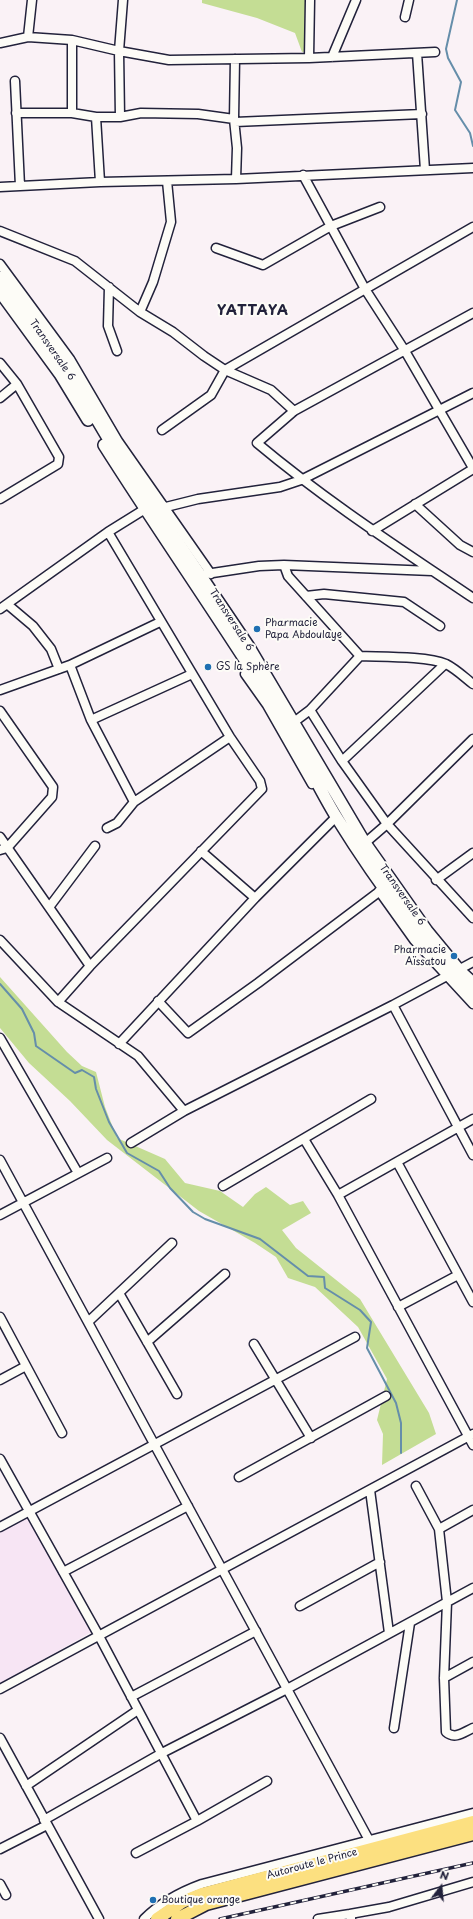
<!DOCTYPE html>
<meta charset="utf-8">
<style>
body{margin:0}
#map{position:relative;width:473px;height:1919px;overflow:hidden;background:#faf2f6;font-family:"Playpen Sans",sans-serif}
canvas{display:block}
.north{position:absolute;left:421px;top:1867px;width:40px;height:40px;-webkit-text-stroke:3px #fdfcf7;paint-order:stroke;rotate:16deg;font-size:11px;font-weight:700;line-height:16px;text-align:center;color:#22223b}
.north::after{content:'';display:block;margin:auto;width:14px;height:18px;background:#22223b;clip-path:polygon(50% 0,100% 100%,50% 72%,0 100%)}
</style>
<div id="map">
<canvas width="473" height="1919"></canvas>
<div class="north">N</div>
</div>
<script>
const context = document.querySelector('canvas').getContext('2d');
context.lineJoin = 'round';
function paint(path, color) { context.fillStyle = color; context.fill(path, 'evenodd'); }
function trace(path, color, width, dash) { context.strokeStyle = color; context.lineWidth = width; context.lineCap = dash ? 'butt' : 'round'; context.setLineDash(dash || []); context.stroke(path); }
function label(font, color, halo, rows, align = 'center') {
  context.font = font + ' "Playpen Sans",sans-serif'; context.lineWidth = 4; context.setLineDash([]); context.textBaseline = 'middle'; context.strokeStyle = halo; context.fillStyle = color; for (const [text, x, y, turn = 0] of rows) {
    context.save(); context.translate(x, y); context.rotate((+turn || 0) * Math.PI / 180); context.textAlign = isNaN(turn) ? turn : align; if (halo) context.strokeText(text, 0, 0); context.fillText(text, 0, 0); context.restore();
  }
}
const built = new Path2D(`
 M29,1513L93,1631L0,1684V1529Z`);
const green = new Path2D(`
 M202,0H310L309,51L302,52L295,33L257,18L202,3Z
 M0,977L67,1052L82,1066L96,1072L105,1107L117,1138L165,1159L185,1183L220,1191L243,1207L255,1194L266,1187L290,1205L303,1201L311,1213L282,1230L296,1248L360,1299L429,1413L436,1434L382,1465L383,1434L377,1420L387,1379L358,1327L315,1287L288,1278L276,1257L255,1243L199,1211L107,1140L70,1101L29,1063L0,1028Z`);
const stream = new Path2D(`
 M457,0L446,49L448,58L461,82L455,110L470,133L473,146
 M0,984L22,1009L34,1033L36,1046L75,1073L82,1070L94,1077L96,1089L109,1122L127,1153L159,1171L170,1188L193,1212L205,1219L260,1239L308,1276L324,1277L325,1288L360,1310L371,1322L367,1348L396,1403L401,1423V1453`);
const minor = new Path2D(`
 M405,17L409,0
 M28,37L32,0
 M0,43L28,37L72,40L119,51L169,60L309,58L435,52
 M417,53L425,170
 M332,57L356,0
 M309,58L310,0
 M235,59L234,119L237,148L236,179
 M15,81L20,186
 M16,113H72L96,117H120L141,113L198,114L234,119
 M72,113V40
 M96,117L100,182
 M120,117L119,51L123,0
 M235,122L422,114
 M303,175L365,289L405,351L473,468
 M0,187L100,182L236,179L473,168
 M0,231L75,261L140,312L173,332L204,356L225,370L271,390L294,411
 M216,248L263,265L331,226L380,207
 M0,264L70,359L118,441L211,574
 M109,287L108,326L117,351
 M140,312L153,282L171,222L167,181
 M473,313L294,411L257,443C325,500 399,548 473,598
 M0,363L17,384L59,457L58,464L0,499
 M0,398L17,384
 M162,430L211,395L225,370L473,227
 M415,504L460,545L473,552
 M162,508L198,499L280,487L301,480L473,393
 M372,531L473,469
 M284,565L288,576L360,656C381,657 427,656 446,664C456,669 464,677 473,684
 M206,574L259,566L284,565L432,571
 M306,596L324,594L404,602L440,626
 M7,604L33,626L51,649L59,669
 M0,609L108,532L145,509
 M70,665L91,720L134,802L230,737
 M249,666L245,674L267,705L312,784
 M0,690L70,665L160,622
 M310,710L342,761L387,824L473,918
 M0,711L53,787L52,797L7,848L0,850
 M91,720L192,674
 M294,722L310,710L360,656
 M342,761L445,664
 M107,828L117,823L134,802
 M0,837L90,966
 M365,843L387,824L473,739
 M201,851L255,898
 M436,880L473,853
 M379,891L414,940L473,1004
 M50,906L95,846
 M0,940L58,1002L138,1056L184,1111
 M158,1001L188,1033L258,983L384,888
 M58,1002L90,966L262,789L260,781L230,737L108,532
 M393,1005L473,1155
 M0,1038L78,1173
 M119,1044L255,898L336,817
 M304,1139L338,1195L473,1445
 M131,1143L184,1111L393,1005L473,962
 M0,1160L369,1840
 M397,1162L473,1302
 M223,1186L371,1099
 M338,1195L473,1119
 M0,1215L107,1158
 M119,1293L177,1394
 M398,1307L458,1275
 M0,1317L62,1433
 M88,1322L172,1243
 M147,1342L225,1274
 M254,1344L311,1438
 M0,1380L26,1366
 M0,1459L99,1636L197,1821
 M239,1477L386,1396
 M416,1486L439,1529L447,1602L444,1678L446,1732C455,1740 464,1732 473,1728
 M370,1490L389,1633
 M0,1527L355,1337
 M439,1529L473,1510
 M63,1572L188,1506
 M300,1606L380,1562
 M444,1678L473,1662
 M0,1689L473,1434
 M131,1697L256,1631
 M394,1728L410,1623
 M0,1738L99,1919
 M26,1786L138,1710
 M44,1820L162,1753L287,1689L473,1588
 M0,1849L47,1825
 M136,1853L197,1821L267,1781
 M0,1884L6,1895
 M350,1914L389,1907L473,1882
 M144,1919C161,1902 180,1892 202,1884L473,1813
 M318,1919L350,1914L351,1918`);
const secondary = new Path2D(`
 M0,277L67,369L109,440L249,647L365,843L427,931L460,971L473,983
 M0,292L60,374L88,420
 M104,445C161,535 222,622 279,713C300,747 316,784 337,818C375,879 422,944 473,995`);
const primary = new Path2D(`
 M157,1919L182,1902L202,1894L473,1822
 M177,1919L206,1904L473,1834`);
const rail = new Path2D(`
 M220,1919L473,1863`);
const markers = [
 [257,629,4,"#1f6fb2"],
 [208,667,4,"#1f6fb2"],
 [454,956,4,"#1f6fb2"],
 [153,1900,4,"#1f6fb2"]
];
const streetNames = [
 ["Transversale 6",52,350,55],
 ["Transversale 6",231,620,57],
 ["Transversale 6",402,895,55],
 ["Autoroute le Prince",312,1864,-15]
];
const poiNames = [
 ["Pharmacie",265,623],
 ["Papa Abdoulaye",265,635],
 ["GS la Sphère",216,667],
 ["Pharmacie",446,950,"right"],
 ["Aïssatou",446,962,"right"],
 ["Boutique orange",161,1900]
];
const districtNames = [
 ["YATTAYA",253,311]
];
paint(built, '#f7e5f4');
paint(green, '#c4dd94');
trace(stream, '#658eaa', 2);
trace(minor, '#22223b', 11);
trace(secondary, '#22223b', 14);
trace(primary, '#22223b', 15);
trace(minor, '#fdfcf7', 8);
trace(secondary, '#fdfcf7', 11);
trace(primary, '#fce080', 12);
trace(rail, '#22223b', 3.5);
trace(rail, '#fdfcf7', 2, [6]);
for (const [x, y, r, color] of markers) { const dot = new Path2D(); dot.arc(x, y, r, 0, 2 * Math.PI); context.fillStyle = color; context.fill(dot); trace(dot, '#fdfcf7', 1.5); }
label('10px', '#22223b', '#fdfcf7', streetNames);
label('10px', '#22223b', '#fdfcf7', poiNames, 'left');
context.letterSpacing = '1px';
label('bold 14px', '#22223b', '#fdfcf7', districtNames);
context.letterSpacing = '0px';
</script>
